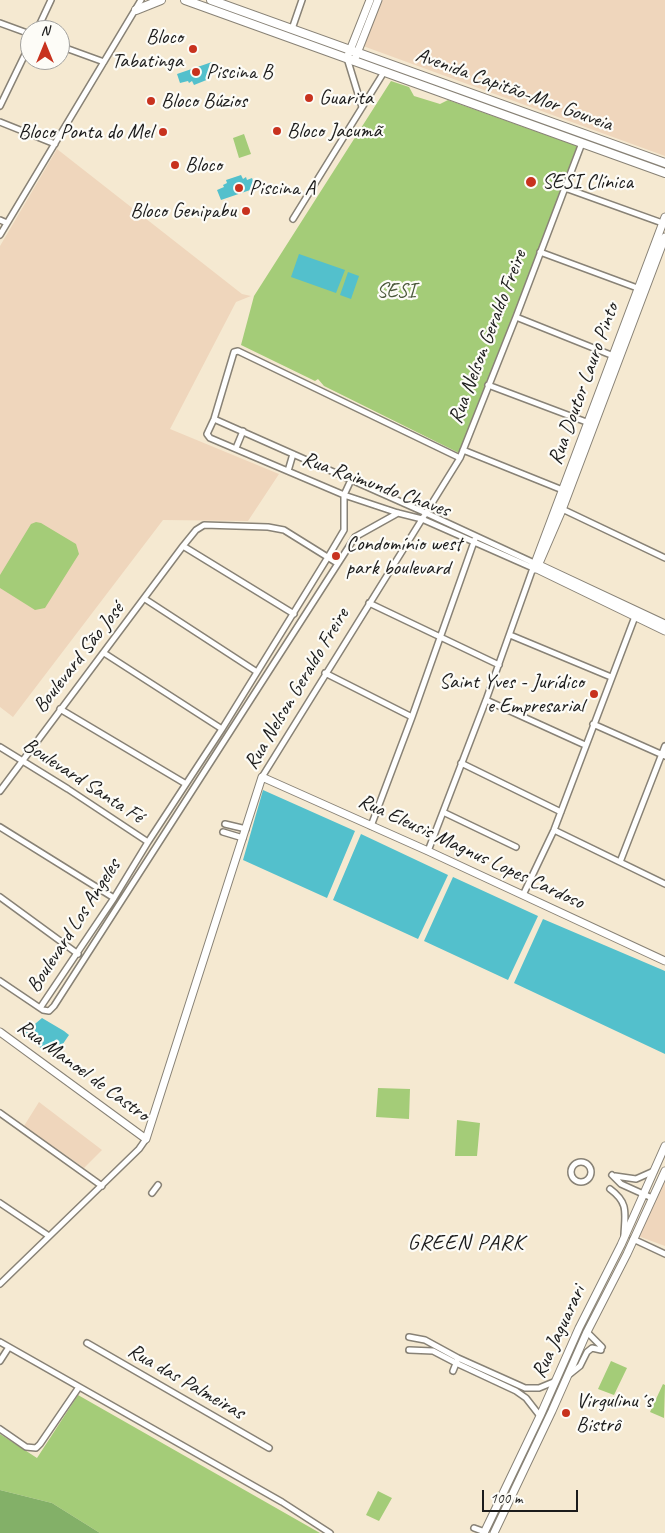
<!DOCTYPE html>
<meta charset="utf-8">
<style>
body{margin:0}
#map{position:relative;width:665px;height:1533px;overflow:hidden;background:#f5e9d1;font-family:Caveat,sans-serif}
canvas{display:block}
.north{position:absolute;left:20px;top:20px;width:50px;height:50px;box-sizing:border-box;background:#fdfcf7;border:1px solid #a3a29f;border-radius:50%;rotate:0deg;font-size:14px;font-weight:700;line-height:20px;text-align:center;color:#1c1c1c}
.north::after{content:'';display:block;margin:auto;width:18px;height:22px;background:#c8321e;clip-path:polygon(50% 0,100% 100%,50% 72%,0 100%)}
.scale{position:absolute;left:482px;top:1490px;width:96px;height:22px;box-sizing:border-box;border:2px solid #1c1c1c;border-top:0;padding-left:6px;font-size:15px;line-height:18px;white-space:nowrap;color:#1c1c1c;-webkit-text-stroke:4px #fdfcf7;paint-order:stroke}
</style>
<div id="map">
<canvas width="665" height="1533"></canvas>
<div class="north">N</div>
<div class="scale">100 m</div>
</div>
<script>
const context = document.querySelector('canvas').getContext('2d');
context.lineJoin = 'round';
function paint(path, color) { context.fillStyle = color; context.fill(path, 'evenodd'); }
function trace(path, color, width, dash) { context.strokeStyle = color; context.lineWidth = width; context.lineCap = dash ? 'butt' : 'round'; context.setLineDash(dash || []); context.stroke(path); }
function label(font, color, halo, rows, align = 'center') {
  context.font = font + ' Caveat,sans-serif'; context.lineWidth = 4.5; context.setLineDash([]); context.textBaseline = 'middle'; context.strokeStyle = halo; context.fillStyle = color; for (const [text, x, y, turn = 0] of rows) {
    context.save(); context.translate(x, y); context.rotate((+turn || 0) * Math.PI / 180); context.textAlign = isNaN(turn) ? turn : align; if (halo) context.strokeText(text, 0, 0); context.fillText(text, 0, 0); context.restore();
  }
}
const built = new Path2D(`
 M381,0H665V156L363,46Z
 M57,149L242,294L251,296L236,302L170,429L279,474L248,521L163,520L13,717L0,707V246Z
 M39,1102L102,1150L84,1168L24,1126Z
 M665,1178V1246L638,1236Z`);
const green = new Path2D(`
 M391,81L409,87L414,96L440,104L448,100L577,146L533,264L459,453L324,386L318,379L315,381L241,345L254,296Z
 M244,134L251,154L239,158L233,138Z
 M36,522L41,523L76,544L79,554L45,608L35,610L0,588V575L31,524Z
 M378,1088L410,1089L409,1119L376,1117Z
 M457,1120L480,1123L477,1156H455Z
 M611,1361L627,1368L614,1395L598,1389Z
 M663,1384L665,1385L664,1418L650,1412Z
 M78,1395L320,1533H100L52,1503L0,1490V1434L37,1458Z
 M378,1491L392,1498L379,1521L366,1515Z`);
const forest = new Path2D(`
 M0,1490L52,1503L100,1533H0Z`);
const water = new Path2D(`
 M212,62L215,69L210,71L211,74L207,75L209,79L194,85L192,81L189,83L188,81L180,83L177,74Z
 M241,175L243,179L246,177L247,180L252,178L256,188L221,200L217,190L224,187L223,185L227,183L226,180Z
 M299,254L345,270L336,293L291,277Z
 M348,272L359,276L351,299L340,295Z
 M263,790L355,831L327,898L243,860Z
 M361,834L448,875L418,939L333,900Z
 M453,877L538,916L508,980L424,941Z
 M543,919L665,971V1054L514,983Z
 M42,1018L64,1031L69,1035L54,1057L22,1035Z`);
const street = new Path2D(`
 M0,23L30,34
 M292,29L302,0
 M37,30L51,0
 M60,46L104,62
 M347,58L362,107
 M0,106L30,44
 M0,122L55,144
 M565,188L665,224
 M293,219L384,72
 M0,220L7,223
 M0,235L141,0
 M540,252L640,289
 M516,317L616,357
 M488,385L589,423
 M214,419L426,513L534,563
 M236,448L243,431
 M463,450L565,491
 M460,458L238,351L234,352L214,419L207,434L210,438L344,495L398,513L422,519L533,568
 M288,471L293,454
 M560,508L665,558
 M183,546L294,614
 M145,599L257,672
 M369,603L499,665
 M510,635L611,677
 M104,653L222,729
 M325,673L412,717
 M486,700L585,745
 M60,709L186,784
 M593,724L665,756
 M0,747L68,789L148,842
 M461,763L561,812
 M262,777L460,458L516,317L582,143
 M0,791L183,546L196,530L204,525L268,527L284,530L337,563
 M443,812L516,847
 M225,824L246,829
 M371,826L412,717L475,539
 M0,827L114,898
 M554,830L665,884
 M223,832L243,838
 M428,851L486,700L533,568
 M620,862L665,746
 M523,895L554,830L636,614
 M0,897L78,954
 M0,981L43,1010L49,1011L54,1006L355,537L398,513
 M40,1008L114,898L148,842L222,729L328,557L344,530V495L351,480
 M0,1113L102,1186
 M571 1172a10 10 0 1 1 20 0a10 10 0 1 1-20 0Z
 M612,1175L621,1184L652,1198
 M615,1176L636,1179L654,1171
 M610,1189C629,1203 625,1213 624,1235
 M152,1193L158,1185
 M0,1203L49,1236
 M633,1239L665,1254
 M0,1284L139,1149L146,1139
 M587,1332L602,1347
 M409,1337L425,1340L458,1358L525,1388H539L556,1381
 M0,1342L282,1502L330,1533
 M87,1343L269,1448
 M409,1350L433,1351L456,1363L516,1391L526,1398L540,1416
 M0,1361L9,1347
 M453,1371L457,1361
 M570,1374L580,1366L587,1352L592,1348L601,1350
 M0,1429L26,1447L36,1448L40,1444L79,1387
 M474,1528L485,1532`);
const secondary = new Path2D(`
 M347,58L370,0
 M354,61L378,0
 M540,561L562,510L665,237
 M535,563L665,217
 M539,565L665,624
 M537,569L539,565L535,563L532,566L534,569H537L665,631
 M0,1032L146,1139L262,777L428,851L665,961
 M484,1533L540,1416L579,1328L621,1245L665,1146
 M494,1533L552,1411L587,1332L627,1254L665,1171`);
const primary = new Path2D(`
 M185,0L665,173
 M211,0L665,163
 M136,10L161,0`);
const markers = [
 [193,49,5,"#c8321e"],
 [196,72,5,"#c8321e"],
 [309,98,5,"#c8321e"],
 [151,101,5,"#c8321e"],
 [277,131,5,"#c8321e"],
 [163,132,5,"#c8321e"],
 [175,165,5,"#c8321e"],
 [531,182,6,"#c8321e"],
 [239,188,5,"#c8321e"],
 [246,211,5,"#c8321e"],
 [336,556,5,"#c8321e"],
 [594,694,5,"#c8321e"],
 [566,1413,5,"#c8321e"]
];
const poiNames = [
 ["Bloco",183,37,"right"],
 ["Tabatinga",183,61,"right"],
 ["Piscina B",206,72],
 ["Guarita",319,98],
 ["Bloco Búzios",161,101],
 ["Bloco Jacumã",287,131],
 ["Bloco Ponta do Mel",153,132,"right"],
 ["Bloco",185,165],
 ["SESI Clínica",542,182],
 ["Piscina A",249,188],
 ["Bloco Genipabu",236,211,"right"],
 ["Condomínio west",346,544],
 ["park boulevard",346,568],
 ["Saint Yves - Jurídico",584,682,"right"],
 ["e Empresarial",584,706,"right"],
 ["Virgulinu´s",576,1401],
 ["Bistrô",576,1425]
];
const streetNames = [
 ["Avenida Capitão-Mor Gouveia",514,90,20],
 ["Rua Nelson Geraldo Freire",488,337,-69],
 ["Rua Doutor Lauro Pinto",584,384,-70],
 ["Rua Raimundo Chaves",376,485,20],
 ["Boulevard São José",79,658,-52],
 ["Rua Nelson Geraldo Freire",297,689,-59],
 ["Boulevard Santa Fé",83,781,33],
 ["Rua Eleusis Magnus Lopes Cardoso",471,852,25],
 ["Boulevard Los Angeles",74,926,-57],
 ["Rua Manoel de Castro",83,1071,36],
 ["Rua Jaguarari",559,1332,-65],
 ["Rua das Palmeiras",186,1382,30]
];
const parkNames = [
 ["SESI",396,291]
];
const neighbourhoodNames = [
 ["GREEN PARK",466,1243]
];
paint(built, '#efd6bc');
paint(green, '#a4cc78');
paint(forest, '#83b068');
paint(water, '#53c0cc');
trace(street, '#888276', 8);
trace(secondary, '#888276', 9);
trace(primary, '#888276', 10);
trace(street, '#fff', 5);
trace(secondary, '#fff', 7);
trace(primary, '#fff', 8);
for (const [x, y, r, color] of markers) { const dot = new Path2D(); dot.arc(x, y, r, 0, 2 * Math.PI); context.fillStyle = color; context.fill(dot); trace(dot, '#fdfcf7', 2); }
label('21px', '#1c1c1c', '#fdfcf7', poiNames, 'left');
label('21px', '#1c1c1c', '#fdfcf7', streetNames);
label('21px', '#4c5a3c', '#fdfcf7', parkNames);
context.letterSpacing = '1px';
label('22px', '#1c1c1c', '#fdfcf7', neighbourhoodNames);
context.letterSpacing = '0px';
</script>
